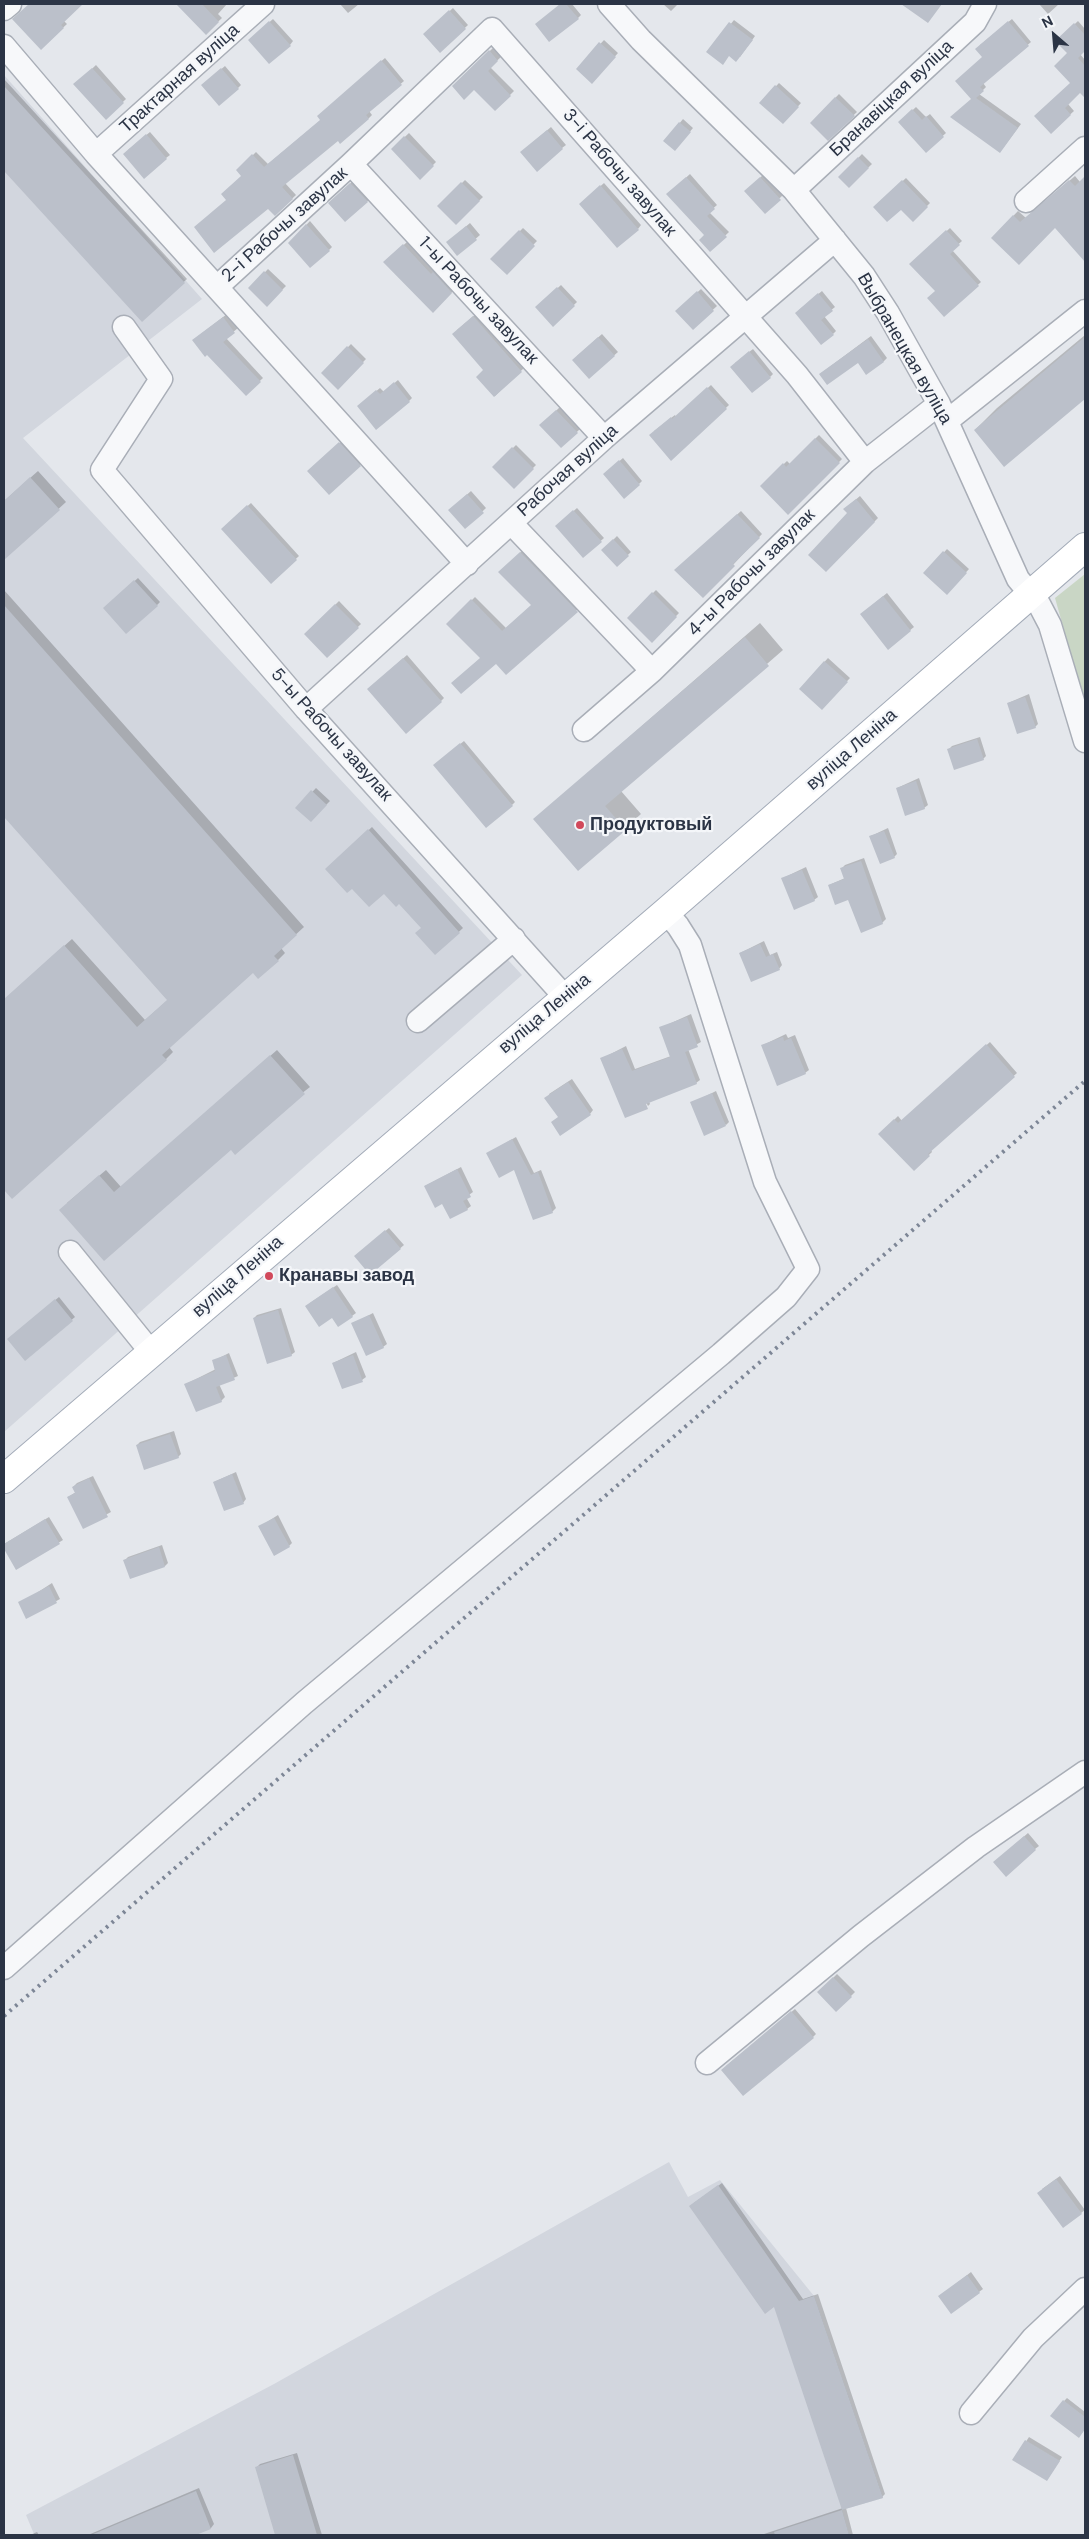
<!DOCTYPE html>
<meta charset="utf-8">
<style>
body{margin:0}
#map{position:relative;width:1089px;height:2539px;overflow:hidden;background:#e4e7ec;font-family:"DM Sans",sans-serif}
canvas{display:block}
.frame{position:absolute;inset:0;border:5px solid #2b3445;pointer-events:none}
.north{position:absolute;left:1029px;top:10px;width:50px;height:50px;-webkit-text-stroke:4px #f4f6f9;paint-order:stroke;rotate:333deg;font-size:14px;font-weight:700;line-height:20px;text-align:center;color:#2b3445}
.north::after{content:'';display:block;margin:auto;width:18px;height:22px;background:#2b3445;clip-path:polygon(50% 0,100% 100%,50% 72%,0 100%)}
</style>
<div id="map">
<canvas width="1089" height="2539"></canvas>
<div class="frame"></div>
<div class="north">N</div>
</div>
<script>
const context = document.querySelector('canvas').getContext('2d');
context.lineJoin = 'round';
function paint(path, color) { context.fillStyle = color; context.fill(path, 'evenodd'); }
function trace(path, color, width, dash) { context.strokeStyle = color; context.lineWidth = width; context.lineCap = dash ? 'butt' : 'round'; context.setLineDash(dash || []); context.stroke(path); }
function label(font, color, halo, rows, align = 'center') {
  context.font = font + ' "DM Sans",sans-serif'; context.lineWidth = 4.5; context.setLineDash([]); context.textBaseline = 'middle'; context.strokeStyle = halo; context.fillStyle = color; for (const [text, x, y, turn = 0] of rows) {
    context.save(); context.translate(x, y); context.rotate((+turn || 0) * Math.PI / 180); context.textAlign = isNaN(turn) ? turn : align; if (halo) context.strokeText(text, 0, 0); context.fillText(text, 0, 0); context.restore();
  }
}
const built = new Path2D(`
 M4,75L202,299L23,438L522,975L4,1432Z
 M669,2162L688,2197L720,2180L814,2296L883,2498L842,2510L849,2535H32L34,2534L26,2515L274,2384Z`);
const green = new Path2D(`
 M1085,574V704L1055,598Z`);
const shadow = new Path2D(`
 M30,4H81L64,21L67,24L41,48L14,19Z
 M187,4H227L218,14L222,18L206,33L182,8Z
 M340,4H359L348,13Z
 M561,4H572L581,15L578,18L540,21Z
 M663,4H678L671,11Z
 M1039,4H1059L1048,14Z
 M453,8L468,25L440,51L425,34Z
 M273,19L293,41L290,45L249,40Z
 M1012,19L1031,42L983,83L986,87L979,94L1021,124L1003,148L972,98L983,57L980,45Z
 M734,20L755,36L740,57L708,52Z
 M1078,21L1085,29V49L1080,54L1085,60V86L1068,104L1074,111L1051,132L1072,83L1069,53L1057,41Z
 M604,40L618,53L592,82L577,69Z
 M493,48L501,57L490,67L514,91L495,110L475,88L453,86Z
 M385,58L404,81L369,111L372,115L369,118L340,142L338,139L285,183L296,195L275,215L268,207L228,200L242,175L238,170L256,152L268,164L321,120L322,113Z
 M96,65L126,99L106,118L75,85Z
 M225,66L241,85L238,88L206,82Z
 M4,79L187,279L142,320L4,169Z
 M779,83L801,103L783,123L760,103Z
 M839,94L857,112L828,139L811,123Z
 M916,107L926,117L930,114L946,133L926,151L900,122Z
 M683,119L693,128L678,146L665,141Z
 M551,127L566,145L562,148L525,149Z
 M150,132L170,155L166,158L128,150Z
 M409,133L436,162L420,178L392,149Z
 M862,154L872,164L849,186L840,177Z
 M690,174L717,205L709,212L729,232L710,250L705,235L668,194Z
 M764,174L783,195L765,212L746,191Z
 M1075,176L1080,182L1085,177V260L1055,226L993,237L1018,211L1026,218Z
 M906,178L930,203L913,220L901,208L875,207Z
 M354,180L371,198L345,221L330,203Z
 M465,180L483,197L456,223L439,206Z
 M604,183L641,225L638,229L584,201Z
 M310,221L332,247L329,250L289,243Z
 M470,223L480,235L458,254L451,239Z
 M523,228L537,241L506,273L492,259Z
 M950,228L962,241L952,250L981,282L944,316L936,291L911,264Z
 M407,242L435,272L437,270L455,289L433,311L385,262Z
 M268,269L286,286L267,305L250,288Z
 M561,285L577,302L553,325L537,307Z
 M701,289L717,306L693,328L677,311Z
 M822,291L835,307L824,316L836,331L833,334L799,310Z
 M477,313L524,368L495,396L484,370L457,330Z
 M227,314L238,328L226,338L263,378L246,394L197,337Z
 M602,334L618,352L589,377L577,356Z
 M1085,335V397L1004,465L975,430L997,408Z
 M871,336L887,358L884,361L867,373L858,361L820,374Z
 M351,344L366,359L338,388L323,373Z
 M753,349L773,374L770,377L735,363Z
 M398,380L412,398L409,401L362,403L380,388L384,392Z
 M711,385L729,405L671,460L654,431L675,415L676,417Z
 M560,407L580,429L561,447L541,425Z
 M819,435L842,459L788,514L761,486L787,461L790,464Z
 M343,440L363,462L329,494L309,472Z
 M516,445L536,465L514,487L494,467Z
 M623,458L642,481L639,484L608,471Z
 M38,471L66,502L4,559V501Z
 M471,491L486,508L465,528L453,507Z
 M860,496L878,518L826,570L849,514L848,506Z
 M251,503L299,556L271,582L222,529Z
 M577,508L604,538L584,556L557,526Z
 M741,511L762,534L703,597L676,570Z
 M617,536L631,552L617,565L603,550Z
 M524,549L580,608L496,662L482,658L448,624L475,597L506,628L532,605L500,572Z
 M947,549L969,569L947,593L925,573Z
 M138,578L160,602L157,605L105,608Z
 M4,590L304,927L281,948L285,953L278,960L253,972L169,1047L173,1052L166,1059L12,1198L4,1188V1000L72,939L145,1020L168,1000L4,815Z
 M656,590L679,613L652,641L628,618Z
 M887,593L914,627L888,648L865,611Z
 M339,601L361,624L327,656L306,634Z
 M760,623L783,650L621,791L641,814L578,870L535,819Z
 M407,655L444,698L441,701L372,686Z
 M828,658L850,678L822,708L800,689Z
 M1029,694L1038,724L1035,727L1008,703Z
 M980,737L986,756L983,759L949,749L952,746Z
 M464,741L515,802L512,805L438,762Z
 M919,778L928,805L924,808L897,788Z
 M316,788L330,801L311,820L297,808Z
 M372,827L463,928L435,954L422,928L399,902L384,892L352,887L327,869Z
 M888,828L897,854L894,857L871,836Z
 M864,858L886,919L882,923L829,885L845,878L842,868L845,865Z
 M806,867L818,897L814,900L783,878Z
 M764,941L770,955L777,952L782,965L779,969L740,953Z
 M691,1014L701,1042L688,1049L700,1080L696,1083L649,1101L650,1104L648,1106L644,1098L601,1059L626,1046L635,1069L671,1056L660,1028Z
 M786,1034L788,1038L795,1035L809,1070L805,1073L763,1045Z
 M990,1042L1017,1073L931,1150L932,1152L914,1169L880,1134L898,1116L902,1121Z
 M277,1050L310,1087L231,1148L104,1259L67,1203L106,1170L121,1187Z
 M572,1079L593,1110L590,1114L559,1117L549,1094Z
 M716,1091L729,1122L726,1125L692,1103Z
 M516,1137L534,1173L541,1170L556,1208L552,1212L515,1169L488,1153Z
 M461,1167L473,1192L466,1197L471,1206L467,1209L443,1203L425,1186Z
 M389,1228L404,1245L371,1273L359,1253Z
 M337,1285L356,1313L352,1316H332L310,1303Z
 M59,1297L75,1317L25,1359L12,1336Z
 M281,1308L295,1352L291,1355L254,1318L257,1315Z
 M373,1313L387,1344L383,1347L352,1324Z
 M356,1352L366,1377L362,1380L333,1363Z
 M229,1353L238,1376L219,1384L225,1397L221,1401L186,1384L216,1369L213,1361Z
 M174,1431L181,1454L178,1457L137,1445L140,1442Z
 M236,1472L246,1499L243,1503L214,1482Z
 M93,1476L111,1512L83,1527L68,1497L76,1492L73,1487L77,1483Z
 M278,1515L292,1543L289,1546L259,1527Z
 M49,1517L63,1540L16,1569L4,1544Z
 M162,1545L168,1563L165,1566L125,1560L128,1557Z
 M52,1583L60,1599L40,1610L32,1596Z
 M1028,1833L1039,1846L1035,1849L998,1859Z
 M837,1974L855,1992L837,2010L819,1992Z
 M795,2009L816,2034L813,2037L726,2066Z
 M1060,2176L1085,2210L1064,2226L1042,2189Z
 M722,2183L803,2299L818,2294L885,2494L882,2497L846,2508L853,2535H761L843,2508L775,2305L694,2203Z
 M971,2272L983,2289L979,2292L940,2296Z
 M1067,2398L1085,2412V2429L1082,2433L1064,2401Z
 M1029,2437L1062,2457L1047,2480L1014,2460Z
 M297,2453L322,2535H276L257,2467L260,2464Z
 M199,2488L214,2524L211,2528L192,2535H88Z
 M37,2532L39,2535H30Z`);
const building = new Path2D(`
 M29,4H83L61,25L64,28L41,50L12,19Z
 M176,4H202L219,22L206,35Z
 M560,4H566L579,19L549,42L535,24Z
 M901,4H942L928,23Z
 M449,10L466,29L440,53L423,34Z
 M269,21L291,46L269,64L248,40Z
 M1008,21L1029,46L980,87L984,91L976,98L1018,128L1000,153L950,117L971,99L955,81L982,57L975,49Z
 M729,22L753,40L736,62L729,56L723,65L706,52Z
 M1074,23L1085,35V51L1078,58L1085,66V98L1080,93L1065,108L1071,115L1051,134L1034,116L1070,83L1054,66L1067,53L1055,41Z
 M599,42L616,57L592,84L576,69Z
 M489,50L498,61L488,71L511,96L495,111L474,90L464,100L452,86Z
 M381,60L402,85L366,115L369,119L340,144L338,141L282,187L293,199L275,216L268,209L214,253L194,227L226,200L221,194L241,176L236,170L252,154L264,167L320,120L317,116Z
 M92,68L124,103L106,120L73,84Z
 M221,68L239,89L219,106L201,85Z
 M775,85L799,107L783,124L759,103Z
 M4,86L185,283L142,322L4,171Z
 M835,97L855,116L828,141L810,123Z
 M912,109L922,120L926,116L944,137L926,153L898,122Z
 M679,122L691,132L675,151L663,141Z
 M547,130L563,149L537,172L520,152Z
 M146,134L167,159L144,179L123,154Z
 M404,136L434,166L420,180L391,149Z
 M858,157L869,168L849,188L838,177Z
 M1085,176V262L1055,228L1019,265L991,238L1013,215L1020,222L1069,180L1075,186Z
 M686,177L715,209L707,216L727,237L710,252L699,240L704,235L666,194Z
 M760,177L781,200L765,214L744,191Z
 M902,180L928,207L913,222L901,210L887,222L873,207Z
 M461,182L480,201L456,225L437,206Z
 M350,183L368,202L345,222L328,203Z
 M600,185L639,230L617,248L579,204Z
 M306,224L330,251L310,268L288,243Z
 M466,226L477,240L457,256L446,242Z
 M519,230L535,246L507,275L490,259Z
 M946,230L960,245L950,254L979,286L944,317L927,298L935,291L909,264Z
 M403,244L431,274L433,272L452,293L433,313L383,262Z
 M264,271L283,290L267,307L248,288Z
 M557,287L575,306L553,327L535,307Z
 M697,291L714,311L693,330L675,311Z
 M818,293L833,311L821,320L834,335L821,345L795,313Z
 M473,316L522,372L494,397L476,377L483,370L452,334Z
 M223,317L235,333L223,342L261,382L246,396L207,355L205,357L192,340Z
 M598,337L615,356L589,379L572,360Z
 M1085,337V399L1004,467L974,430Z
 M868,339L884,362L866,375L858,363L827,385L819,374Z
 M347,346L364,363L338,390L321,373Z
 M749,351L771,378L752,393L730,367Z
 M394,382L410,402L376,430L357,406L376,390L380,394Z
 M707,387L727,409L671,461L649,435L671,417L672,419Z
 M556,410L578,433L561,448L539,425Z
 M815,438L840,463L788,515L760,486L783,463L786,467Z
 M339,442L361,466L329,495L307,471Z
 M512,447L534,469L514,489L492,467Z
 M619,460L640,485L624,499L603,474Z
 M30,477L60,510L4,560V501Z
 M467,494L484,513L465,529L448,510Z
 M856,499L875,522L826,572L808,555L847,513L843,509Z
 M247,505L297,560L271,584L221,529Z
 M573,510L602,542L583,558L555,526Z
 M737,514L760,538L733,564L735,566L703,598L674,570Z
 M613,539L629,556L617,567L601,550Z
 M943,551L967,573L947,595L923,573Z
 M520,552L578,612L506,675L496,664L461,694L451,683L480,658L446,624L471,599L502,631L531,605L498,572Z
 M134,580L158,606L126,634L103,608Z
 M652,592L677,617L652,643L627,618Z
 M883,596L911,631L888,650L860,614Z
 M335,604L359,628L327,658L304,634Z
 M4,605L297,935L274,956L279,961L258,979L253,973L162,1055L167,1060L12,1199L4,1190V999L64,945L137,1027L167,1000L4,817Z
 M745,637L769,666L605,806L626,830L578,871L533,819Z
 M403,658L442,702L406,734L367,689Z
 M824,661L848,682L822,710L799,689Z
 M1025,697L1036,728L1017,734L1007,703Z
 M977,739L984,760L954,770L947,749Z
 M460,743L513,806L486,828L433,765Z
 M916,781L925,809L905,816L896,788Z
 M311,790L327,805L311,822L295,808Z
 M368,829L460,933L435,955L415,933L421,928L399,904L396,907L384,894L369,907L352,889L347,893L325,869Z
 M884,831L895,858L880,864L869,836Z
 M861,861L883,924L861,933L848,900L835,905L828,885L844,879L840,868Z
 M802,870L815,901L794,910L781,878Z
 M760,944L766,957L773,954L780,970L751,982L739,953Z
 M687,1017L698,1047L685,1052L697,1084L646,1104L648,1109L625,1118L600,1058L622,1049L632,1071L670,1057L659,1027Z
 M783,1037L784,1041L791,1038L806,1074L777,1086L761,1045Z
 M986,1044L1015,1077L928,1154L930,1156L914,1171L878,1134L894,1119L898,1123Z
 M270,1055L305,1094L235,1155L231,1150L104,1261L59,1210L99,1175L114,1192Z
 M568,1082L591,1115L560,1136L551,1122L558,1117L544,1098Z
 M712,1093L726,1126L704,1136L690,1102Z
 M512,1139L531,1175L538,1172L553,1213L533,1220L514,1170L499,1178L486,1153Z
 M457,1169L471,1197L463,1201L468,1210L450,1219L442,1204L435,1208L424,1186Z
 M385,1230L401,1249L370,1275L354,1256Z
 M333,1287L353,1317L338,1327L332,1318L319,1327L305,1306Z
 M55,1299L73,1321L25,1361L7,1339Z
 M278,1310L292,1356L267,1364L253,1318Z
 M369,1315L384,1348L366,1356L351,1323Z
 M226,1355L235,1380L216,1387L222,1402L196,1412L184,1384L215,1371L212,1360Z
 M353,1355L363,1382L342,1389L332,1363Z
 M170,1434L179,1458L144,1470L136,1445Z
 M232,1474L244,1504L224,1511L213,1482Z
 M89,1478L108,1517L83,1529L67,1497L75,1493L72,1487Z
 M274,1518L290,1547L274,1556L258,1526Z
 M45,1519L60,1544L16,1570L4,1549V1544Z
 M159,1547L165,1567L130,1579L123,1560Z
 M49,1586L57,1603L26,1619L18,1602Z
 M1024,1836L1036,1850L1006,1877L993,1862Z
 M833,1977L852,1997L836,2012L817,1992Z
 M791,2011L814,2038L743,2096L721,2070Z
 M1056,2179L1082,2214L1063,2228L1037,2193Z
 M718,2185L799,2301L814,2296L883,2498L842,2510L774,2307L765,2314L689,2206Z
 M967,2275L980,2293L951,2314L938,2296Z
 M1063,2400L1085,2417V2429L1079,2438L1050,2416Z
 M1025,2440L1060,2461L1047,2481L1012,2460Z
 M293,2455L317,2535H275L255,2467Z
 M196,2491L211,2529L196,2535H91Z
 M842,2510L849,2535H775L774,2532Z`);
const minor = new Path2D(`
 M609,4L641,40L794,190L864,276L888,313L939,404L1018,579L1039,604L1050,625L1085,741
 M4,9L10,4
 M4,46L96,154L467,564
 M96,154L263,4
 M351,164L604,438
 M794,190L975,22L985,4
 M1026,201L1085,148
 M217,287L351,164L492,29L797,375L865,462L652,671L584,730
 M124,327L161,379L102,470L306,709L565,997
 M947,421L1085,311
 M865,462L939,404
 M511,523L652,671
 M306,709L604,438L835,240
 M418,1021L514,939
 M70,1252L151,1352
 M4,1968L304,1703L721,1354L786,1297L808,1269L765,1182L690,945L678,926L666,912
 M707,2063L861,1936L976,1847L1085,1772
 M971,2413L1033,2338L1085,2289`);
const major = new Path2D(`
 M4,1479L666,912L1085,547`);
const rail = new Path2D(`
 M4,2016L1085,1081`);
const markers = [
 [580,825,5,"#d1495b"],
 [269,1276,5,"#d1495b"]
];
const streetNames = [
 ["Трактарная вуліца",180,79,-42],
 ["Бранавіцкая вуліца",892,99,-43],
 ["3-і Рабочы завулак",619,173,49],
 ["2-і Рабочы завулак",285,225,-42],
 ["1-ы Рабочы завулак",478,301,47],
 ["Выбранецкая вуліца",904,349,60],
 ["Рабочая вуліца",568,471,-42],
 ["4-ы Рабочы завулак",752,573,-45],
 ["5-ы Рабочы завулак",331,735,48],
 ["вуліца Леніна",852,750,-41],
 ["вуліца Леніна",545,1014,-40],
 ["вуліца Леніна",238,1277,-41]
];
const poiNames = [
 ["Продуктовый",590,825],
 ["Кранавы завод",279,1276]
];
paint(built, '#d2d6de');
paint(green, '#c9d6c5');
paint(shadow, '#0003');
paint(building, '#bbc0ca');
trace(minor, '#a9aeb7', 25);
trace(major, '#a3abb8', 30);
trace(minor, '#f7f8fa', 22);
trace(major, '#fff', 28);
trace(rail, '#7d8696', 4, [2.5, 5]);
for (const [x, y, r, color] of markers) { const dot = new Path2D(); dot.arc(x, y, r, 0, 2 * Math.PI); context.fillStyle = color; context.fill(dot); trace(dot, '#f4f6f9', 2); }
label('18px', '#2b3445', '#f4f6f9', streetNames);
label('bold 18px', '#2b3445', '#f4f6f9', poiNames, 'left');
</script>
